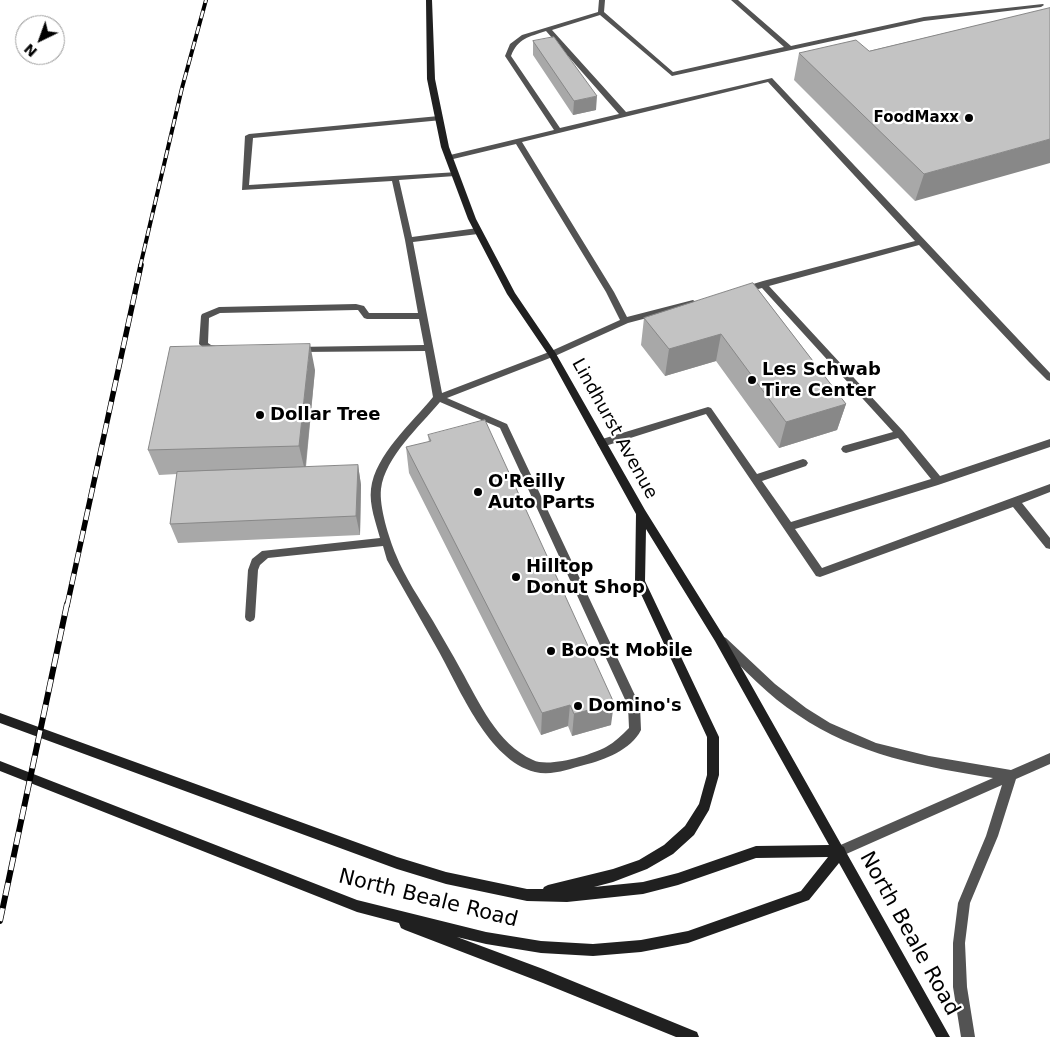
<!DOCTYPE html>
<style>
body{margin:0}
#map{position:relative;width:1050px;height:1037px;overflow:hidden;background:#fff;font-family:"DejaVu Sans",sans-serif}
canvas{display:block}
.north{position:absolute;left:15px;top:15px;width:50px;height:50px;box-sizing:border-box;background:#fff;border:1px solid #999;border-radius:50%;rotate:222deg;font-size:14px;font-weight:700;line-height:20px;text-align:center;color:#000}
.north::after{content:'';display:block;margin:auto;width:18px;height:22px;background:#000;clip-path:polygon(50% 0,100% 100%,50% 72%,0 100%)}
</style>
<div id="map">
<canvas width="1050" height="1037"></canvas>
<div class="north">N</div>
</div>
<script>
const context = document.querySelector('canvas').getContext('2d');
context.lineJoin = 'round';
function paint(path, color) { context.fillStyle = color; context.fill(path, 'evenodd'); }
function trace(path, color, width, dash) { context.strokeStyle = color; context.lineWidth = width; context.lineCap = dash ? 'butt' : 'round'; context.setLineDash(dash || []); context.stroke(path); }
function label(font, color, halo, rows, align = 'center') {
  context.font = font + ' "DejaVu Sans",sans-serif'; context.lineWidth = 4.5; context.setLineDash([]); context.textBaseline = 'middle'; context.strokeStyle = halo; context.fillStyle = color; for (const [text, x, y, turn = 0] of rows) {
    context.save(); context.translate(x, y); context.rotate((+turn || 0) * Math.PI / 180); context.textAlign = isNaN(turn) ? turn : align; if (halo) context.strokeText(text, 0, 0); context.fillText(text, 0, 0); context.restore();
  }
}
const lane = new Path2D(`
 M599,0H605L604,12L673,72L784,47L731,0H738L791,46L924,17L1043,4L1044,5L1041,7L924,21L672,76L600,15L552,30L626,112L772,78L1050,373V381L1047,380L1029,362L919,245L769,286L903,431L940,476L1050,439V447L938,485L795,529L822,568L1050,484V492L1022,503L1050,538V549L1046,548L1013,507L820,577L816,576L706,414L602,447L599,446L597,443L599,440L708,407L711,408L757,474L803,459L806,460L808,463L806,466L762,481L791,522L931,479L898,438L846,453L843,452L841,449L843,446L893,432L762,288L743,293L739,290L740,288L763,281L915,241L768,82L522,142L614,292L627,317L693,300L697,303L696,305L628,323L555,356L447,398L507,424L640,706L641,730C631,750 604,760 584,765C569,769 552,776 535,772C488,760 460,689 438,650C421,620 404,590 387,560L383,546L268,558L260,565L258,570L255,617L254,620L250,622L246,620L245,617L248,570L252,559L262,551L380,538C376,523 369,505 371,489C375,455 412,423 433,397L425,351L298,352L294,349L295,347L424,345L419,319H367L364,318L358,310H356L220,313L209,318L208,343L211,345L221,347L222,349L221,351L206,350L199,344L201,316L202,314L219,307L356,304L364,306L369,313H418L405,240L392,181L242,190L245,136L249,134L439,116H442V120L253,138L249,185L458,172V176H455L399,180L412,237L478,228L482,231L478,234L413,242L442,393L549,352L620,320L606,292L516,144L449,160L445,158L446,156L554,130L505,56L510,44L522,35L598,12ZM546,31L619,114L560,128L511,56C518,38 529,37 546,31ZM440,402L500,428L628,706L629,728C622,735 615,742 606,747C591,755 549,768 533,760C497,744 479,702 461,670C452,653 442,637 433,621C421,601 404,576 396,555C389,538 379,507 381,489C385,457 420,426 440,402Z
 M722,636L726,638L775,684L806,708L830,723L876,743L929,756L1011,770L1050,753V764L1016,779L998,836L970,903L965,943L967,987L975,1037H961L953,987V943L958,903L986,836L1002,785L844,855L840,857L836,855L834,851L836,847L993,778C925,767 856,755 798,715C768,696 744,669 718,644L717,641L718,638Z`);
const secondary = new Path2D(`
 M426,0H432L435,79L449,147L476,219L515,293L555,352L645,510L723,635L842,846L844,847L846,852L950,1037H936L839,863L809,900L688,943L641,952L593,956L541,953L486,944L457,937L543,969L692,1030L697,1032L699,1037H676L543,983L405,930L401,928L399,923L357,912L0,771V761L357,900L486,932L541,941L593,944L641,940L688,931L801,891L828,857L756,858L678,885L643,894L567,902L527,901L446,884L397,869L0,723V713L397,857L446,872L527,889H543L544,887L548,885L613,869L639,860L664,845L685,826L699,804L707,775V737L635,581L636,514L549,356L507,294L468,219L441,147L427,79ZM646,529L715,641L829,845L756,846L678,873L643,882L594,887L613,882L647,869L673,854L694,835L709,810L719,775V737L645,581Z`);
const railFar2 = new Path2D(`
 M140,267L182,88L206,0`);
const railFar1 = new Path2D(`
 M67,606L141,265`);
const rail = new Path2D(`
 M0,921L67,604`);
const wall = new Path2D(`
 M1050,8L915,201L794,80L799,53L869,51Z
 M533,41L596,110L573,115L533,55Z
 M753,283L846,404L837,430L779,448L716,361L665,376L641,345L644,318Z
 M315,370L306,467L358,465L361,485L360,535L178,543L170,524L177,474L159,475L148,450Z
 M428,435L611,725L572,736L568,726L541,735L409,473L406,447L429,442Z`);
const shadedWall = new Path2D(`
 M597,96L596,110L573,115L574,101Z
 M1050,139V163L915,201L924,174Z
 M721,334L716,361L665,376L669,349Z
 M310,344L315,370L305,471L299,446Z
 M846,404L837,430L779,448L786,422Z
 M358,465L361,485L360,535L356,516Z
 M614,703L611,725L572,736L574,714Z
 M570,705L568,726L541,735L542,713Z`);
const building = new Path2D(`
 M1050,8V139L924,174L799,53L856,40L869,51Z
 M554,37L597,96L574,101L533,41Z
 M753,283L846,404L786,422L721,334L669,349L644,318Z
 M310,344L299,446L148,450L170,347Z
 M485,420L614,703L574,714L570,705L542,713L406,447L431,441L428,435Z
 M358,465L356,516L170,524L177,472Z`);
const markers = [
 [969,118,5,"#000"],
 [752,380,5,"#000"],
 [260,415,5,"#000"],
 [478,492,5,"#000"],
 [516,577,5,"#000"],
 [551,651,5,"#000"],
 [578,706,5,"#000"]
];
const farPoinames = [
 ["FoodMaxx",959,118]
];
const poiNames = [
 ["Les Schwab",762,370],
 ["Tire Center",762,391],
 ["Dollar Tree",270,415],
 ["O'Reilly",488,482],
 ["Auto Parts",488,503],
 ["Hilltop",526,567],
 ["Donut Shop",526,588],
 ["Boost Mobile",561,651],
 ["Domino's",588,706]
];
const streetNames = [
 ["Lindhurst Avenue",614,429,61]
];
const nearStreetnames = [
 ["North Beale Road",428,899,14],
 ["North Beale Road",909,934,61]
];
paint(lane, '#535353');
paint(secondary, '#202020');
trace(railFar2, '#000', 4);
trace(railFar1, '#000', 5.5);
trace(rail, '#000', 6);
trace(railFar2, '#fff', 2.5, [8]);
trace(railFar1, '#fff', 4, [11]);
trace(rail, '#fff', 4.5, [13]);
paint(wall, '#a8a8a8');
paint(shadedWall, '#888');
paint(building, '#c3c3c3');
trace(building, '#888', 1);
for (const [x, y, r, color] of markers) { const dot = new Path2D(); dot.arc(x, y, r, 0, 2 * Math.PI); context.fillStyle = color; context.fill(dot); trace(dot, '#fff', 2); }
label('bold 15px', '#000', '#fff', farPoinames, 'right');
label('bold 18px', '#000', '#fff', poiNames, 'left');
label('18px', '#000', '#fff', streetNames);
label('21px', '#000', '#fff', nearStreetnames);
</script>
